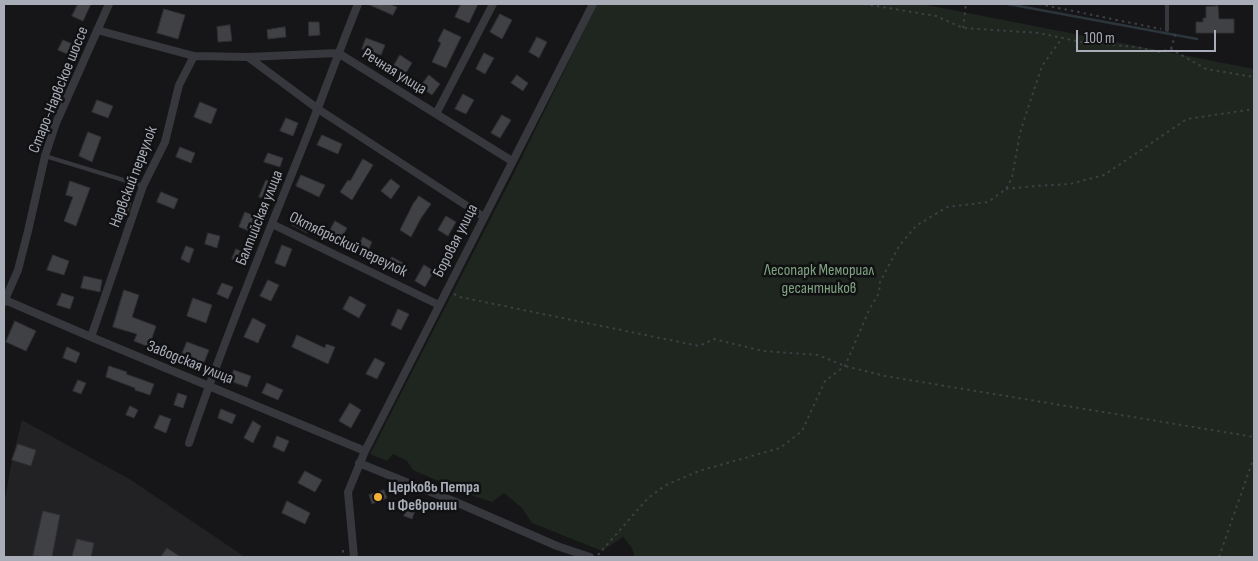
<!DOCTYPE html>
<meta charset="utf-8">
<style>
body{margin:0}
#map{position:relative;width:1258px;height:561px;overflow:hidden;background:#161618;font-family:"Sofia Sans Condensed",sans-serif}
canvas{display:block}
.frame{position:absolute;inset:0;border:5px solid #a8adb8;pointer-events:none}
.scale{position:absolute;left:1076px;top:30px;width:140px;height:22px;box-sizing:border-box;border:2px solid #a8adb8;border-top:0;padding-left:6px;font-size:15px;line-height:18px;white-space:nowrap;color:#a8adb8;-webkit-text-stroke:4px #111113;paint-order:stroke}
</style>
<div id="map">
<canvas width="1258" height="561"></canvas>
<div class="frame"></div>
<div class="scale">100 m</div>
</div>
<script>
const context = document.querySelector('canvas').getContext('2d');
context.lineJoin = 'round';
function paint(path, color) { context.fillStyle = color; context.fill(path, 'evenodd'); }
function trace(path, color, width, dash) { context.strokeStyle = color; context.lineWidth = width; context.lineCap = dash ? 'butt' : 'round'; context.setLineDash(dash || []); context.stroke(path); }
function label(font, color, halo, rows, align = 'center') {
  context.font = font + ' "Sofia Sans Condensed",sans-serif'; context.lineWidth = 5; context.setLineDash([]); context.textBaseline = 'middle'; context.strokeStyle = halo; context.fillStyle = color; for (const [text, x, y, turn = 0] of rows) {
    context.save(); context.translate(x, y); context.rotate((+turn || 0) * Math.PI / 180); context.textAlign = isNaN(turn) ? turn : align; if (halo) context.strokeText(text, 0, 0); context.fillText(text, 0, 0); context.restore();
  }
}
const built = new Path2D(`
 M22,420L131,480L245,557H4V505L11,465Z`);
const green = new Path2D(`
 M597,4H922L1254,69V557H635L632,548L623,537L602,551L532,523L522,508L504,493L492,502L471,495L413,470L407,461L393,454L387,461L370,454L514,173Z`);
const stream = new Path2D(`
 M1008,4L1197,39`);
const building = new Path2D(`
 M78,4H91L83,21L72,16Z
 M368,4H389L397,7L393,15Z
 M461,4H478L469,23L455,17Z
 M1218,6L1219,19H1234V33H1196V22H1203V18H1206V7Z
 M164,9L185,15L178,39L157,33Z
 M500,14L512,20L502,39L490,32Z
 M309,22H319L320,35L309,36Z
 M230,25L232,41L218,42L217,27Z
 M285,27L286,37L268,39L267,30Z
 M444,29L461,37L446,68L432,62L441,43L438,41Z
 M537,37L547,42L539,58L529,52Z
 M366,38L385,45L381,55L362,49Z
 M63,40L72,44L67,54L58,50Z
 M484,53L494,58L485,74L476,69Z
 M400,55L412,63L404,76L392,69Z
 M429,75L440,84L432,95L420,87Z
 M517,75L528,83L523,91L511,83Z
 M463,94L474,100L466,114L455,109Z
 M97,100L113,106L108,118L92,112Z
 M200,102L217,109L211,124L194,117Z
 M502,115L511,120L500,138L491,133Z
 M286,118L298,123L293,136L280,131Z
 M88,132L101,137L92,162L79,156Z
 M322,135L342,144L338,154L317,145Z
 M180,147L195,153L191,163L176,157Z
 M268,153L283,158L280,167L264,162Z
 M363,159L373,165L352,200L340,192L348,180L350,181Z
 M301,175L325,185L319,197L296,186Z
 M391,179L400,186L391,199L381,191Z
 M266,180L274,183L268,200L259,197Z
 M70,181L90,188L76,226L64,221L73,197L66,195Z
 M161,192L178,199L174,209L157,202Z
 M419,196L431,204L421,218L411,237L400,230L413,204Z
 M121,200L131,203L127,215L118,212Z
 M245,212L257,217L252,232L239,227Z
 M297,216L312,224L307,233L292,225Z
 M446,216L456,222L448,236L438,230Z
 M335,221L347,228L337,246L325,240Z
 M208,233L220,236L217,248L205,244Z
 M363,237L372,242L365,258L355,253Z
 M282,245L292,249L285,267L275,263Z
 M186,246L194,249L189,263L181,259Z
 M236,249L248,254L243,264L232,259Z
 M53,255L69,261L64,275L47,270Z
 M392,257L403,263L399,271L387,265Z
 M424,265L434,271L425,287L415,281Z
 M84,276L102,280L100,292L81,288Z
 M268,280L279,285L271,301L260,296Z
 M222,283L233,287L228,299L217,294Z
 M124,290L139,295L132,317L156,326L149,347L134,341L137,334L113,327Z
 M62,293L74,297L70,309L57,305Z
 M350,296L366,305L359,318L343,309Z
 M193,298L212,305L206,323L187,316Z
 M398,309L409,314L401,330L391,325Z
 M253,318L266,325L258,343L244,337Z
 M15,321L36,331L26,351L6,342Z
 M297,335L325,348L326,344L335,347L328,364L292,347Z
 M187,342L209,350L201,370L179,361Z
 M67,347L80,353L76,363L63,358Z
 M375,358L385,363L377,379L366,374Z
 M109,366L127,372L126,374L154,384L150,395L135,390V388L106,377Z
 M234,370L251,376L247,387L230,381Z
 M78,380L86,383L81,394L73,391Z
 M267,383L283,390L278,400L262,393Z
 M178,393L187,396L183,408L174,405Z
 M350,403L361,410L351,428L339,421Z
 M130,406L138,410L134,418L126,415Z
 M221,409L236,415L232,424L218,418Z
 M160,415L171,419L166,433L154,428Z
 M253,421L261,426L253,443L244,438Z
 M277,436L289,441L284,452L273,447Z
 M18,444L36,450L31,466L12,460Z
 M305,471L322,480L315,492L298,483Z
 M384,490L387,498L372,504L369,495Z
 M287,501L310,513L305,524L282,513Z
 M409,502L417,505L412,519L404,516Z
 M43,511L60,515L52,557L33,556Z
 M77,539L94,543L91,557H72Z
 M167,548L181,557H161Z`);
const path = new Path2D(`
 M864,4L936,16L963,28L1039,33L1081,42L1136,47L1159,52L1171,49L1206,69L1254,77
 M1039,4L1161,29
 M963,28L966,4
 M1171,49L1175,35L1172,34
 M1006,189L1036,186L1070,184L1104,175L1187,119L1254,109
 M454,294L460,297L699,346L714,339L763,351L818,355L845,366L885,376L1254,437
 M343,550V557
 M598,555L648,498L666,485L699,471L780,448L802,431L825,381L845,366L869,310L879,293L880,282L899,246L916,226L947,207L988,202L1006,189L1012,178L1020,133L1027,111L1042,66L1062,38
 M1219,557L1254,457`);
const lane = new Path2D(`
 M1167,30V4
 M45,156L143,186`);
const street = new Path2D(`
 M97,30L194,56L248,57L338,53L512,161
 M248,57L318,109L484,217
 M436,114L493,4
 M272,224L439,305
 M5,300L91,337L365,451
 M4,302L18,270L28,231L45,156L56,123L109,4
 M91,337L143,186L165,142L179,85L194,56
 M189,443C223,343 264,244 303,146C322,99 339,51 358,4
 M359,463L458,503L557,546L590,557
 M354,557L348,492L365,451L593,4`);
const markers = [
 [378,497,5,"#f2b134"]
];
const streetNames = [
 ["Речная улица",394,72,32],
 ["Старо-Нарвское шоссе",59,90,-68],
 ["Нарвский переулок",134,177,-69],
 ["Балтийская улица",260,218,-68],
 ["Боровая улица",456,241,-63],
 ["Октябрьский переулок",348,245,26],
 ["Заводская улица",190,363,22]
];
const parkNames = [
 ["Лесопарк Мемориал",819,271],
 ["десантников",819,289]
];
const poiNames = [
 ["Церковь Петра",388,488],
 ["и Февронии",388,506]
];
paint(built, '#222225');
paint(green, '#1e261f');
trace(stream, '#2c353c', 2.5);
paint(building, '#404145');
trace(building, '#303034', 1);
trace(path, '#3d3f44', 2, [2.5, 4]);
trace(lane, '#37383d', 4);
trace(street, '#37383d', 8);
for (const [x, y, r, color] of markers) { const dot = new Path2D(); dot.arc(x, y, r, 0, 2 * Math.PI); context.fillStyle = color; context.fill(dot); trace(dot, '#111113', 2); }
label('16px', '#a8adb8', '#111113', streetNames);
label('16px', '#7fa381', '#111113', parkNames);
label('bold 16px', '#a8adb8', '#111113', poiNames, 'left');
</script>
